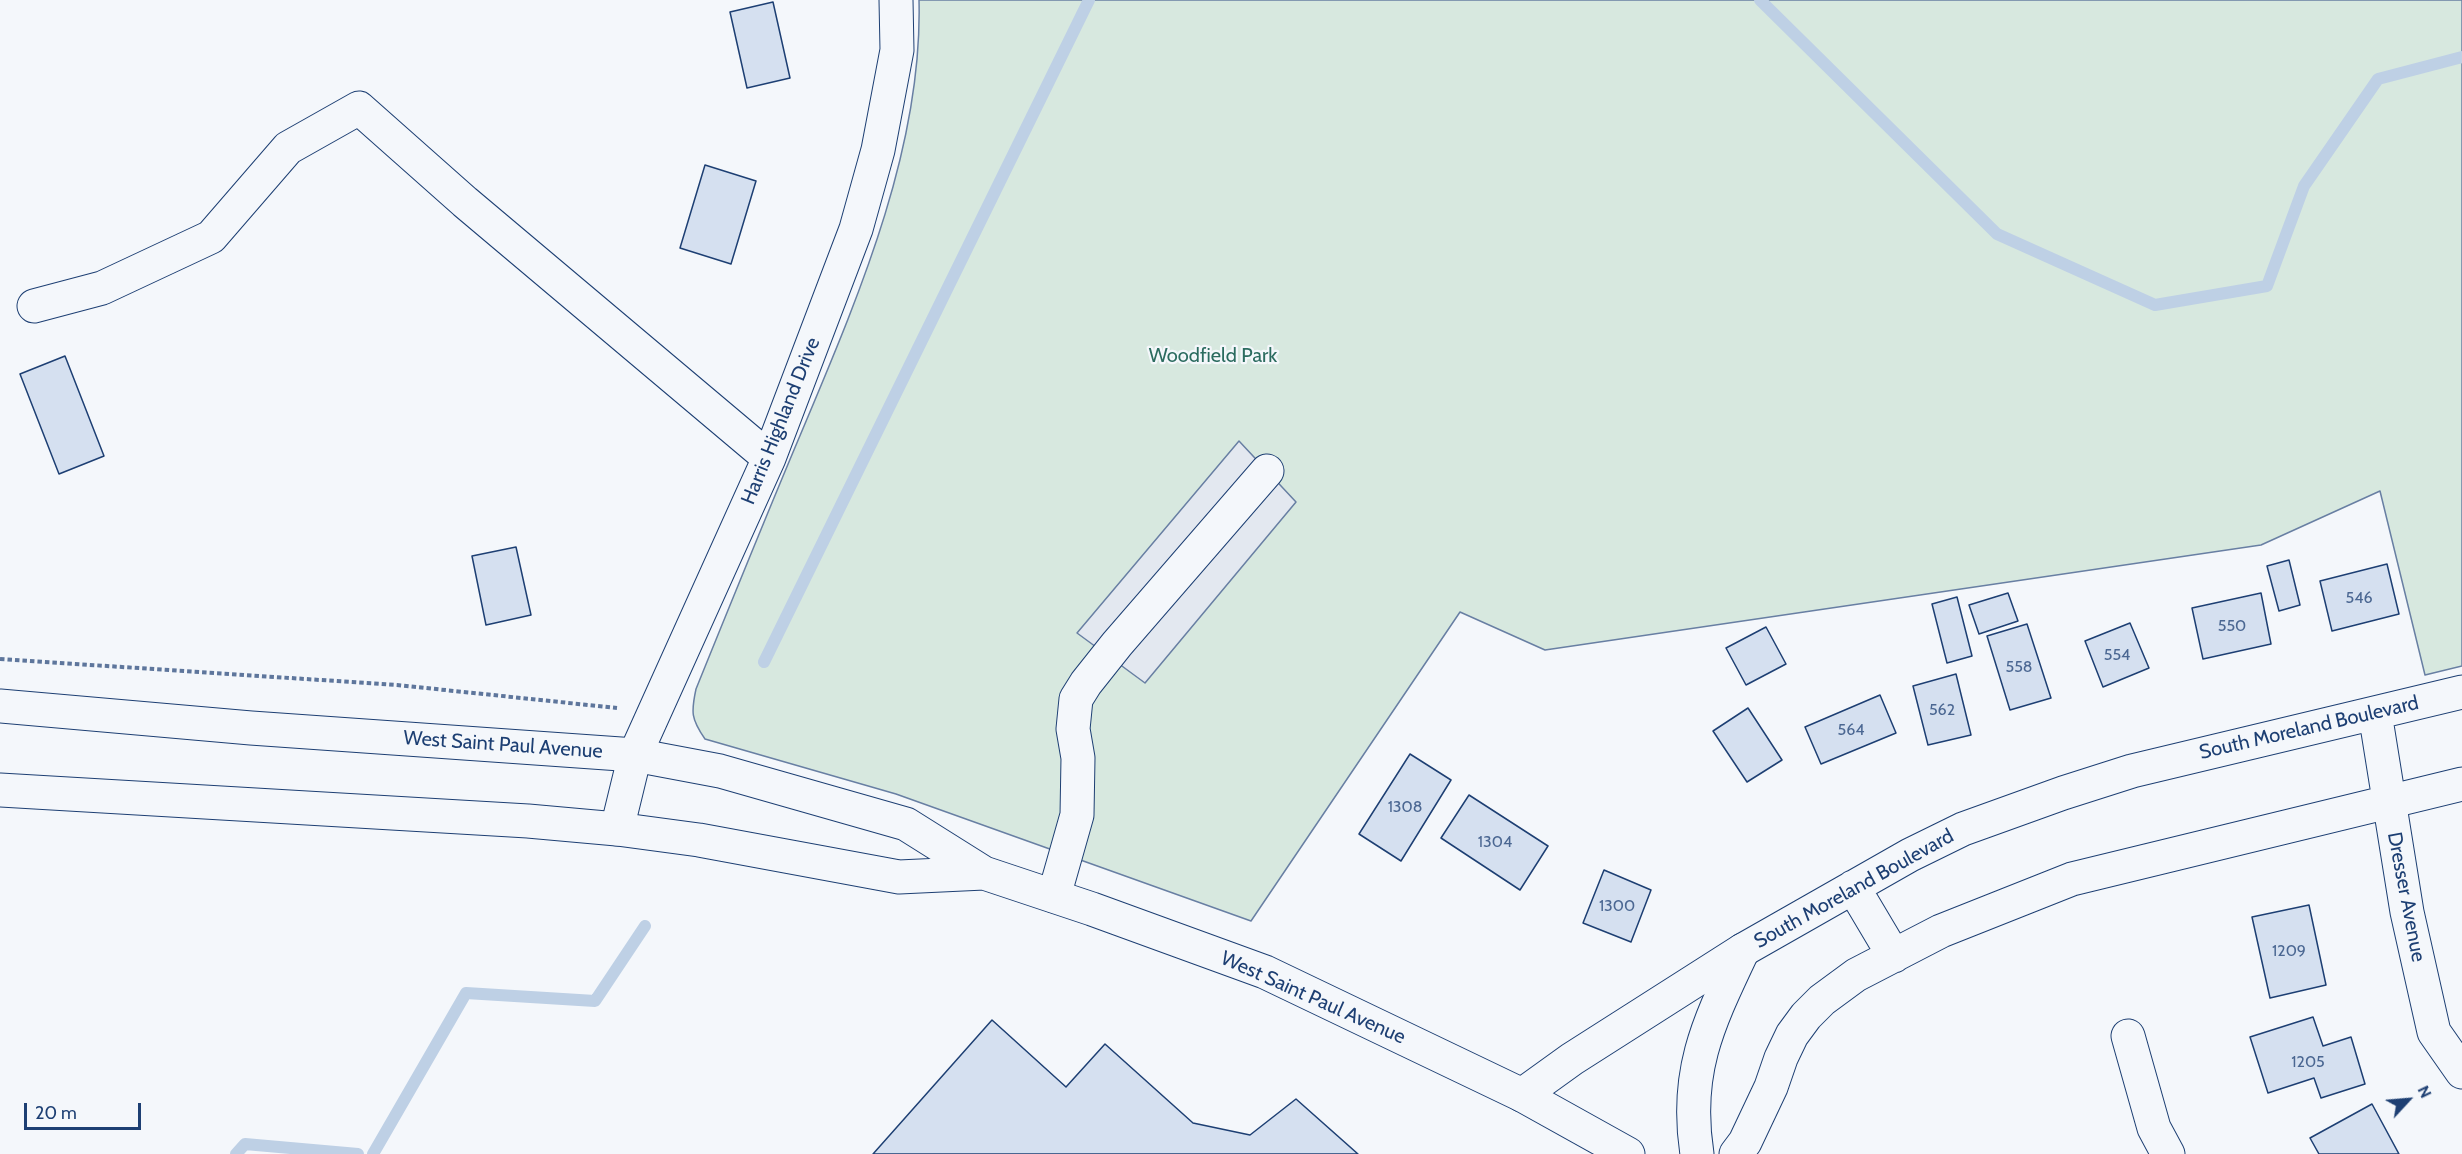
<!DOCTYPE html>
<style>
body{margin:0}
#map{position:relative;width:2462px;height:1154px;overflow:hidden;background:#f4f7fb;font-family:Cabin,sans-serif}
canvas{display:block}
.north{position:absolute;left:2378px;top:1070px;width:60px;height:60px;-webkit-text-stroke:4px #f4f7fb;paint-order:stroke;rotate:64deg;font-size:16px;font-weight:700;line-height:24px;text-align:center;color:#1d3f73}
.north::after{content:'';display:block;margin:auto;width:21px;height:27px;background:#1d3f73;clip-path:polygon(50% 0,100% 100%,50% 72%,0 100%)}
.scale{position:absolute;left:24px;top:1103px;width:117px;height:27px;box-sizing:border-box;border:3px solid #1d3f73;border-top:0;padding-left:8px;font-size:18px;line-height:21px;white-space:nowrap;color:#1d3f73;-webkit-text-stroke:4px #f4f7fb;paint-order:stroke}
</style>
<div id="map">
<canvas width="2462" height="1154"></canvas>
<div class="north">N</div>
<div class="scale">20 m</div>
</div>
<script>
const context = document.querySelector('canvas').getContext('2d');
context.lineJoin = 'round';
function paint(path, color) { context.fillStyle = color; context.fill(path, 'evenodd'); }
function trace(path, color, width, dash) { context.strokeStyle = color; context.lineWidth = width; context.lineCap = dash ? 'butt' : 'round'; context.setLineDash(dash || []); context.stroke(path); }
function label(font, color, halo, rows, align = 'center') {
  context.font = font + ' Cabin,sans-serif'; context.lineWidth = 4.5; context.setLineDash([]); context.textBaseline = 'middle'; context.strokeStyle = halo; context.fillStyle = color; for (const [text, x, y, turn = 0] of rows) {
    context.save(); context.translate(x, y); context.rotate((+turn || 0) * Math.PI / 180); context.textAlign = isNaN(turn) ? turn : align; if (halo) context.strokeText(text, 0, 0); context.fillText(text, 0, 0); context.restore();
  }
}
const green = new Path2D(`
 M919,0H2462V666L2425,675L2380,491L2261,545L1545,650L1460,612L1251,921L896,794L705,739C691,719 691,712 696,689C730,605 764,521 799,438C856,302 923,150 919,0Z`);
const parking = new Path2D(`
 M1239,441L1296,502L1145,683L1077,633Z`);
const stream = new Path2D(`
 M1760,0L1997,234L2155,305L2267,286L2304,186L2378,79L2462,57
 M764,662L1089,0
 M236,1154L245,1144L358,1154
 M373,1154L466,993L595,1001L645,926`);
const building = new Path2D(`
 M773,2L790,78L747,88L730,12Z
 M705,165L756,181L731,264L680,248Z
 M65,356L104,456L59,474L20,374Z
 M516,547L531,615L486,625L472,556Z
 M2289,560L2300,605L2279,611L2267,566Z
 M2387,564L2399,614L2332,631L2320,581Z
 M2008,593L2018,621L1979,634L1969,605Z
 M2261,593L2271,644L2203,659L2192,608Z
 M1957,597L1972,656L1947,663L1932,604Z
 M2130,623L2149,668L2103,687L2085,641Z
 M2027,624L2051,698L2010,710L1987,636Z
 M1766,627L1786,664L1746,685L1726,648Z
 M1956,674L1971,735L1928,745L1913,686Z
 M1880,695L1896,733L1821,764L1805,727Z
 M1748,708L1782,760L1747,782L1713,731Z
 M1410,754L1451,780L1401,861L1359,834Z
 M1469,795L1548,846L1520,890L1441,838Z
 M1604,870L1651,890L1631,942L1583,923Z
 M2309,905L2326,985L2270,998L2252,917Z
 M2313,1017L2323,1046L2351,1037L2365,1084L2321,1098L2314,1078L2268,1093L2250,1037Z
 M992,1020L1066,1087L1105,1044L1193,1123L1250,1135L1296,1099L1358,1154H873Z
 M2372,1104L2399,1154H2319L2310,1138Z`);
const path = new Path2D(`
 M0,659L397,685L617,708`);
const minor = new Path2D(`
 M34,306L102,288L211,237L288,148L359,108L465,202L769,458
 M2375,713L2407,912L2434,1032L2462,1072
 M617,829L635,755L769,458L856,229L878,150L897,50L896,0
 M1853,887L1894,956
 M1054,896L1077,815L1078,758L1073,729L1076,699L1086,683L1117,644L1267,471
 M2128,1036L2154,1128L2168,1154
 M1522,1095L1572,1059L1743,950L1910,855L1963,829L2063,793L2132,771L2462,692
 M1736,1154L1745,1142L1771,1087L1781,1058L1792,1035L1806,1016L1822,1000L1856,975L1941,931L2072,879L2462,784`);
const major = new Path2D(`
 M0,706L251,728L635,755L720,771L906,824L984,873L1092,909L1265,972L1522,1095L1628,1154
 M0,790L528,821L617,829L699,840L899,877L984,873
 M1697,1154C1684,1071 1709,1022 1743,950`);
const numberNames = [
 ["546",2359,598],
 ["550",2232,626],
 ["554",2117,655],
 ["558",2019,667],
 ["562",1942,710],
 ["564",1851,730],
 ["1308",1405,807],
 ["1304",1495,842],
 ["1300",1617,906],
 ["1209",2289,951],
 ["1205",2308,1062]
];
const parkNames = [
 ["Woodfield Park",1213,356]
];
const streetNames = [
 ["Harris Highland Drive",781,421,-68],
 ["South Moreland Boulevard",2309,728,-13],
 ["West Saint Paul Avenue",503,745,4],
 ["South Moreland Boulevard",1854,889,-29],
 ["Dresser Avenue",2406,897,79],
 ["West Saint Paul Avenue",1313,998,24]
];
paint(green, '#d7e8df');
trace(green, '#687fa3', 1.5);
paint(parking, '#e3e8f0');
trace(parking, '#687fa3', 1.5);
trace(stream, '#bed0e5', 12);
paint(building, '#d5e0f0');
trace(building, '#1d3f73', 1.5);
trace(minor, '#1d3f73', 35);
trace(major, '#1d3f73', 35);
trace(path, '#5e769c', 4, [4.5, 3]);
trace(minor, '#f4f7fb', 33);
trace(major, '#f4f7fb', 33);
label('16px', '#4b6792', null, numberNames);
label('20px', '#2c6c60', '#f4f7fb', parkNames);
label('20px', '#1d3f73', '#f4f7fb', streetNames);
</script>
